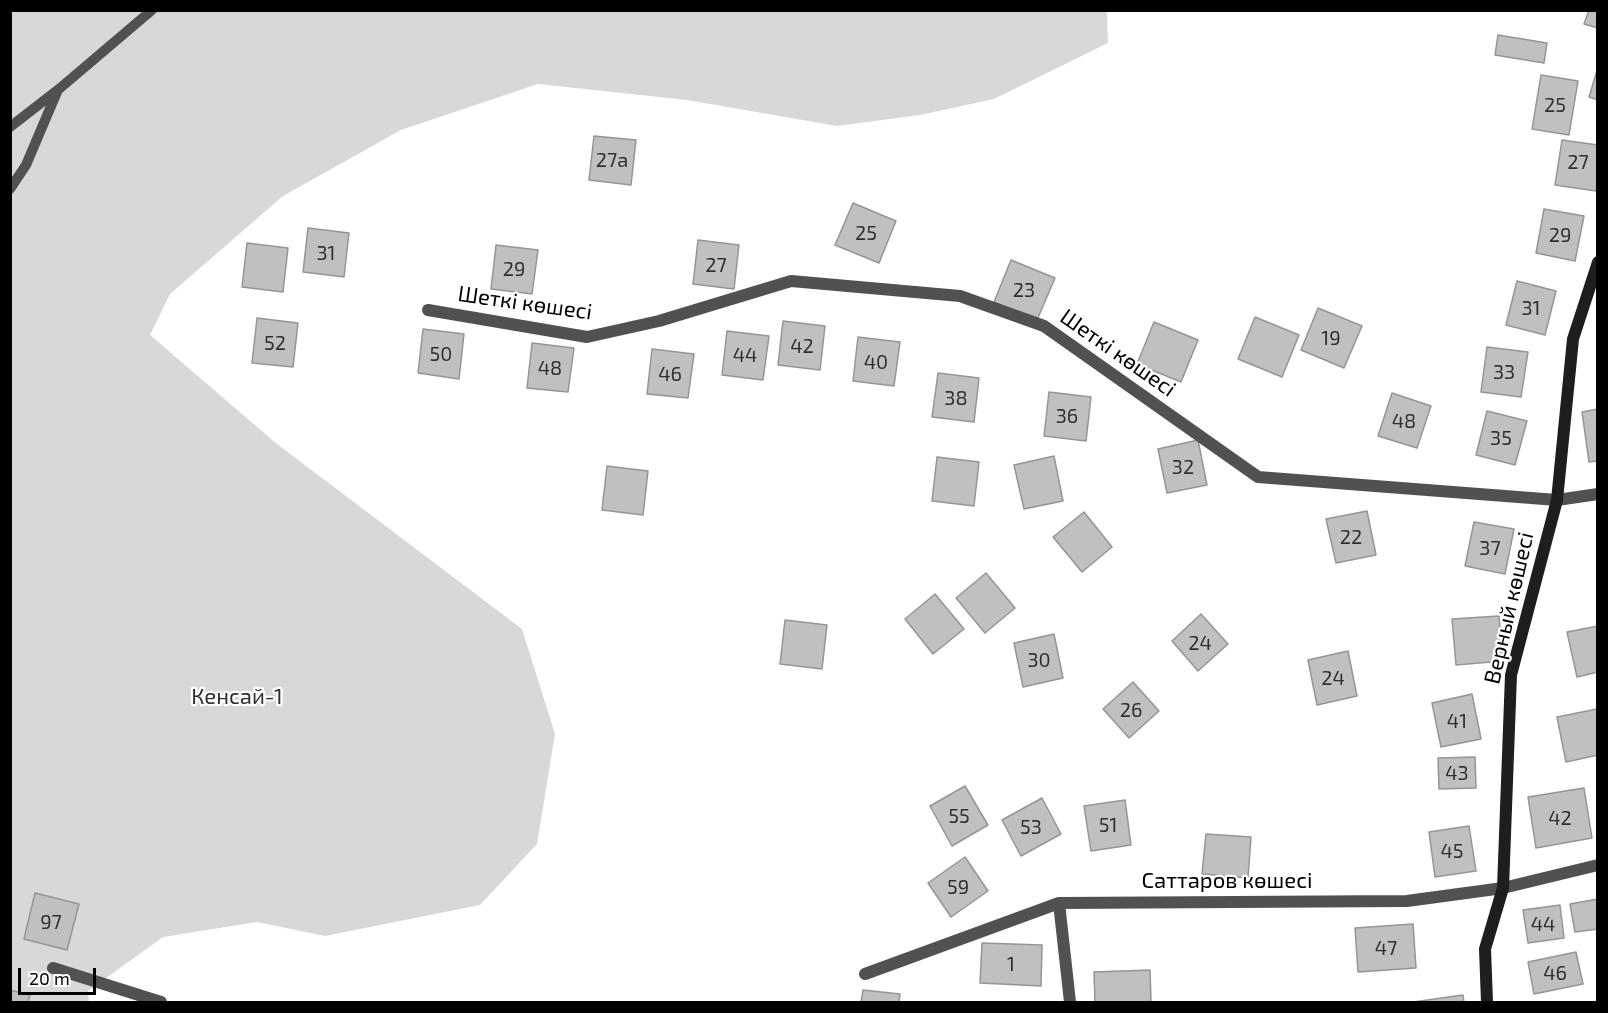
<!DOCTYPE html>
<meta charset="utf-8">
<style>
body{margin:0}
#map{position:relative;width:1608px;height:1013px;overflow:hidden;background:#fff;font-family:"Exo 2",sans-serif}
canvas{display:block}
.frame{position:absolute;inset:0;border:12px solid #000;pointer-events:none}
.scale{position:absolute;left:18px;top:968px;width:78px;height:27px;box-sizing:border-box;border:3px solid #000;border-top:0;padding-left:8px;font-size:18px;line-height:21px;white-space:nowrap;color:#000;-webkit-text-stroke:4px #fff;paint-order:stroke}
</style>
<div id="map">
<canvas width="1608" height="1013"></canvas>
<div class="frame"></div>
<div class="scale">20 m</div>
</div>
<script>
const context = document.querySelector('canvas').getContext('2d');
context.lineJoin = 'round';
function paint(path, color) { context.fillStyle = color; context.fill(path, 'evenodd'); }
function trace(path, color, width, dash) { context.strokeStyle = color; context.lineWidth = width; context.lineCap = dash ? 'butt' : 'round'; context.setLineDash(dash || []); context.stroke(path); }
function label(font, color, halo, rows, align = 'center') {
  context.font = font + ' "Exo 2",sans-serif'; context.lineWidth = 4.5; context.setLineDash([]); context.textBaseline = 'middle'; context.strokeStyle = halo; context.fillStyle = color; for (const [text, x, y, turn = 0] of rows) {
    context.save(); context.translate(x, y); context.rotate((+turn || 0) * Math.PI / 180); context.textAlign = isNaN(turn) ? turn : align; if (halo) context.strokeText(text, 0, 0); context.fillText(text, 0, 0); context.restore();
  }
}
const green = new Path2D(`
 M1107,10L1108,43L994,99L920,115L837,126L687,100L538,84L401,130L283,196L170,294L150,335L277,444L522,629L555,734L537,844L480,905L325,936L257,922L163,937L88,991L89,1002H11L10,11Z`);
const building = new Path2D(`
 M1589,10H1598V28L1584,24Z
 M1498,35L1547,43L1544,63L1495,55Z
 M1598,67V100L1589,97Z
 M1541,75L1578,81L1569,135L1532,129Z
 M594,136L636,140L631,185L589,180Z
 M1562,140L1598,145V178L1596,191L1555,185Z
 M853,203L896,221L879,263L835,245Z
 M1544,209L1584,216L1575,261L1536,253Z
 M308,228L349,233L344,277L303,272Z
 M698,240L739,245L734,289L693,284Z
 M247,243L288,248L283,292L242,287Z
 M496,245L538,250L532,294L491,289Z
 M1011,260L1055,278L1037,320L994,302Z
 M1517,281L1556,291L1545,335L1506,325Z
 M1318,308L1362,326L1344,368L1301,350Z
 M1255,317L1299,335L1282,377L1238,359Z
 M257,318L298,323L293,367L252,363Z
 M783,321L825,326L820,370L778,365Z
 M1154,322L1198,340L1181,382L1137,364Z
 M423,329L464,334L459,379L418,373Z
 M727,331L769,336L763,380L722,375Z
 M858,337L900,342L894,386L853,381Z
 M532,343L574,348L568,392L527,388Z
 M1487,347L1528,352L1521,397L1481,392Z
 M652,349L694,354L688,398L647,394Z
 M938,373L979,378L974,422L932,417Z
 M1049,392L1091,397L1086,441L1044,436Z
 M1392,393L1431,406L1417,448L1378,436Z
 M1598,409V461L1589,462L1582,412Z
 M1487,411L1527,421L1515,465L1476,455Z
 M1198,440L1207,485L1167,493L1158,449Z
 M1054,456L1063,501L1024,509L1014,465Z
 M937,457L979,462L974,506L932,501Z
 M607,466L648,471L643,515L602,510Z
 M1367,511L1376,555L1336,563L1326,519Z
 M1084,512L1112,547L1082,572L1053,537Z
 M1474,522L1514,529L1505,574L1465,566Z
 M986,573L1015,608L985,633L956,598Z
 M935,594L964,629L933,654L905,619Z
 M1201,614L1228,644L1198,671L1172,641Z
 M1499,616L1503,661L1456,665L1452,619Z
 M785,620L827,625L822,669L780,664Z
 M1598,626V672L1577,677L1567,632Z
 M1054,634L1063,678L1023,687L1014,643Z
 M1348,651L1357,696L1317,705L1308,660Z
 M1133,682L1159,711L1129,738L1103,709Z
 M1472,694L1481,739L1441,747L1432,703Z
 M1597,709L1598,755L1566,762L1557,717Z
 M1475,757L1476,788L1439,789L1438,758Z
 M965,786L988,825L952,846L930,806Z
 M1584,788L1592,838L1536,848L1528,797Z
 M1042,798L1061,834L1021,856L1002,820Z
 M1125,800L1131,845L1091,851L1084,806Z
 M1469,826L1476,871L1435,877L1429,832Z
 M1206,834L1251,837L1248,878L1202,874Z
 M965,857L988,891L951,917L928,883Z
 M35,893L79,904L67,950L24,939Z
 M1598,899V929L1575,932L1570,904Z
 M1560,905L1564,938L1528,943L1523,910Z
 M1413,924L1416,968L1358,972L1355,928Z
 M982,943L1042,945L1041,986L980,983Z
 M1576,952L1583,984L1534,994L1528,962Z
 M1150,970L1151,1002H1095L1094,972Z
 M10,990L30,995L28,1002H10Z
 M863,990L900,994L899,1002H861Z
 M1463,995L1464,1002H1413Z`);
const lane = new Path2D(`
 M10,127L59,89L152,10
 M10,189L26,165L57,92`);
const street = new Path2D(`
 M428,310L587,337L659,321L791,281L960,296L1044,326L1258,477L1557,500L1598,494
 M1059,903L1070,1002
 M53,968L161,1002
 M865,974L1059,903L1407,901L1503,888L1598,865`);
const secondary = new Path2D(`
 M1487,1002L1485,949L1503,888L1511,675L1557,500L1573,339L1598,262`);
const numberNames = [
 ["25",1555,105],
 ["27а",612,160],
 ["27",1578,162],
 ["25",866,233],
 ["29",1560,235],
 ["31",326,253],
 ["27",716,265],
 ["29",514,269],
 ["23",1024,290],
 ["31",1531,308],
 ["19",1331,338],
 ["52",275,343],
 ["42",802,346],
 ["50",441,354],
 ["44",745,355],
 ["40",876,362],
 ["48",550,368],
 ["33",1504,372],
 ["46",670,374],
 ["38",956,398],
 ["36",1067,416],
 ["48",1404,421],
 ["35",1501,438],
 ["32",1183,467],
 ["22",1351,537],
 ["37",1490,548],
 ["24",1200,643],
 ["30",1039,660],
 ["24",1333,678],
 ["26",1131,710],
 ["41",1457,721],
 ["43",1457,773],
 ["55",959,816],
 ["42",1560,818],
 ["51",1108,825],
 ["53",1031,827],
 ["45",1452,851],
 ["59",958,887],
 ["97",51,922],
 ["44",1543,924],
 ["47",1386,948],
 ["1",1011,964],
 ["46",1555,973]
];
const streetNames = [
 ["Шеткі көшесі",525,303,8],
 ["Шеткі көшесі",1118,353,35],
 ["Верный көшесі",1509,608,-77],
 ["Саттаров көшесі",1227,881]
];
const parkNames = [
 ["Кенсай-1",237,697]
];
paint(green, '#d8d8d8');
paint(building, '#c0c0c0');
trace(building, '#959595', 1.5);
trace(lane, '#515151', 10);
trace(street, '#515151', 12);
trace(secondary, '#1e1e1e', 12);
label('20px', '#303030', null, numberNames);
label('22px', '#000', '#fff', streetNames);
label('22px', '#2f2f2f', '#fff', parkNames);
</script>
